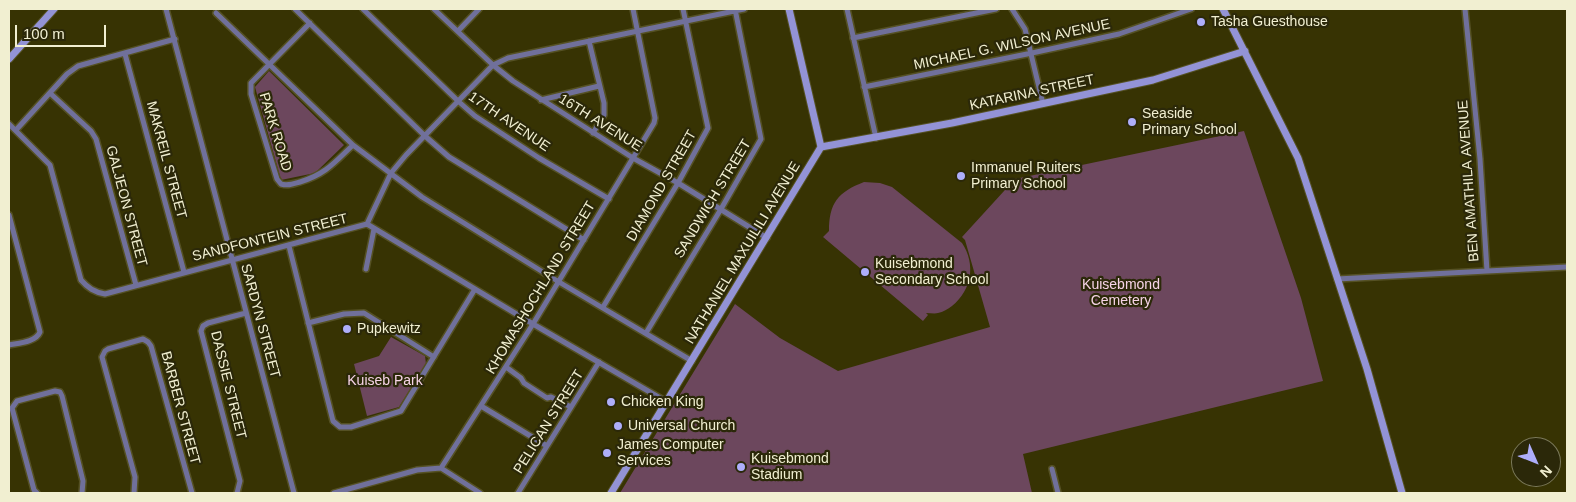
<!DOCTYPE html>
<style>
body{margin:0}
#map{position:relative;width:1576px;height:502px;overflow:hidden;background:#373303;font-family:Arial,sans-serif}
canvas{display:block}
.frame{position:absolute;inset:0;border:10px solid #f1efd1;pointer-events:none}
.north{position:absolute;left:1511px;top:437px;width:50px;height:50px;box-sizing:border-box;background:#2b2809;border:1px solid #7a7859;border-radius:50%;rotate:134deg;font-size:14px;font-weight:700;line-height:20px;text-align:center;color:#f1efd1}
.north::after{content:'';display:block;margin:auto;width:18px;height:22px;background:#aeaefa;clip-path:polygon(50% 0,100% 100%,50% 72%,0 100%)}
.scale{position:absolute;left:15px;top:25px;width:91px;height:22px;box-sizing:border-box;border:2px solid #f1efd1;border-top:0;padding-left:6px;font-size:15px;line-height:18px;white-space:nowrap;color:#f1efd1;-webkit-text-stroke:4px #2b2809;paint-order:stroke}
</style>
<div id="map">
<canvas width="1576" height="502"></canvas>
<div class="frame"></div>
<div class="north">N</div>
<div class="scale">100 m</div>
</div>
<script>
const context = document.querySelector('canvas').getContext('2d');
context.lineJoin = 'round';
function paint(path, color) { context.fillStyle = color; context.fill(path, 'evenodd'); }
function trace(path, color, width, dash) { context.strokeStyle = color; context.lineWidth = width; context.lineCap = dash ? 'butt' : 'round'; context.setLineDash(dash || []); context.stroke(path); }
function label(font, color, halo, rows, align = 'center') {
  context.font = font + ' Arial,sans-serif'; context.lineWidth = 4.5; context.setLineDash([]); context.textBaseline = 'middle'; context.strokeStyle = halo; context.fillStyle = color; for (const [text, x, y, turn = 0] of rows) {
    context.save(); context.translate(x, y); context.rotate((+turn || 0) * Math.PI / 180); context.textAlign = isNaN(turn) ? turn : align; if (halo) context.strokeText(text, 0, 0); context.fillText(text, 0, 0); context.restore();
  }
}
const green = new Path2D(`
 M269,71L344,145L315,173L281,180L255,87Z
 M1244,131L1301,298L1323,381L1023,454L1032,493H620L735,304L780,338L838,371L990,327L965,240L962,237L1015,179Z
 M864,182L880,183L892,187L962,243C976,264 972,290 952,306C948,309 943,312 938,313C935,314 930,313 926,313L928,315L923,321L823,237L829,231C829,203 838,192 864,182Z
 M391,337L425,356L426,364L399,407L367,416L354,364L379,356Z`);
const street = new Path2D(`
 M166,9L294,493
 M295,9L425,136L449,157L584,240
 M363,9L458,101L475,116L539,158L609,199
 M434,9L493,65L513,81L633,158L678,183L767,238
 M847,9L876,138
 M1012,9L1025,29L1043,104
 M1465,9L1480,159L1487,271L1567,267
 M216,13L353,145L422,197L559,282L692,361
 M310,23L251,83V94L277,179L281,184C288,186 293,184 300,182C326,174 335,162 353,145
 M458,31L479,9
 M853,38L996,9
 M589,41L604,103V115L593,133
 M125,54L184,272
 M864,87L1032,53L1119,34L1191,9
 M50,93L91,131L96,139L136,285
 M541,100L599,86
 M9,124L50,165L81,280C88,288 94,292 105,294L367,224
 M16,130L67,74L78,66L175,39
 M9,215L40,332C36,342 19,343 9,345
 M367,224L391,173L406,155L493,65L508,58L744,9
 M367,224L533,324L667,402
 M289,246L333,421L340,427H351L401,411L475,289
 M366,269L374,229
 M1337,279L1487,271
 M603,307L678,183L708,128L683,9
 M308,323L344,314L364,313L434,357
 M646,333L721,209L761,139L735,9
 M506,367L521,378L524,383L547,398L551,397L571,407
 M481,406L547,446
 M441,468L480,493
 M1052,469L1058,493
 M37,493L34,490L12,408L17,401L55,391L60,392L62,396L83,481L82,493
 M134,493L135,477L102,357L105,351L108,349L143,339L148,342L151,346L192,493
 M237,493L240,481L201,331L203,326L208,323L246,313
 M334,493L417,470L441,468L533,324L654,123L655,118L633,9
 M518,493L599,362`);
const secondary = new Path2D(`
 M1223,9L1298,158L1367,369L1402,493
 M9,59L54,9
 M821,147L952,123L1153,80L1245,51
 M611,493L821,147L789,9`);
const markers = [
 [1201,22,5,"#aeaefa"],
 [1132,122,5,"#aeaefa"],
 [961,176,5,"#aeaefa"],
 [865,272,5,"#aeaefa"],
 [347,329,5,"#aeaefa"],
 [611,402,5,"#aeaefa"],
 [618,426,5,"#aeaefa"],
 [607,453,5,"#aeaefa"],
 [741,467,5,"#aeaefa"]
];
const poiNames = [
 ["Tasha Guesthouse",1211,22],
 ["Seaside",1142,114],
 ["Primary School",1142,130],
 ["Immanuel Ruiters",971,168],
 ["Primary School",971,184],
 ["Kuisebmond",875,264],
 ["Secondary School",875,280],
 ["Pupkewitz",357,329],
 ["Chicken King",621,402],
 ["Universal Church",628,426],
 ["James Computer",617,445],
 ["Services",617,461],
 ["Kuisebmond",751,459],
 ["Stadium",751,475]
];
const streetNames = [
 ["MICHAEL G. WILSON AVENUE",1012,45,-12],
 ["KATARINA STREET",1032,93,-12],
 ["17TH AVENUE",509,122,34],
 ["16TH AVENUE",600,123,32],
 ["PARK ROAD",275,132,73],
 ["MAKREIL STREET",166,160,75],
 ["BEN AMATHILA AVENUE",1469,181,-94],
 ["DIAMOND STREET",662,186,-60],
 ["SANDWICH STREET",713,199,-59],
 ["GALJEON STREET",126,206,75],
 ["SANDFONTEIN STREET",270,238,-14],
 ["NATHANIEL MAXUILILI AVENUE",743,253,-59],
 ["KHOMASHOCHLAND STREET",541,288,-59],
 ["SARDYN STREET",260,321,75],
 ["DASSIE STREET",228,385,76],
 ["BARBER STREET",180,408,75],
 ["PELICAN STREET",549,422,-58]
];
const parkNames = [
 ["Kuisebmond",1121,285],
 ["Cemetery",1121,301],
 ["Kuiseb Park",385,381]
];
paint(green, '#6c475d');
trace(street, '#555124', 8);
trace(secondary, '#555124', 9);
trace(street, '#70709b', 5);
trace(secondary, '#9393d6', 7);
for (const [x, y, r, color] of markers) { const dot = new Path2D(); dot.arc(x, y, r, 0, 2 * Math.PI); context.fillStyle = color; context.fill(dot); trace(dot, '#2b2809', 2); }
label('14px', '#f1efd1', '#2b2809', poiNames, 'left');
label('14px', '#f1efd1', '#2b2809', streetNames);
label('14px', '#f6d3e6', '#2b2809', parkNames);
</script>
